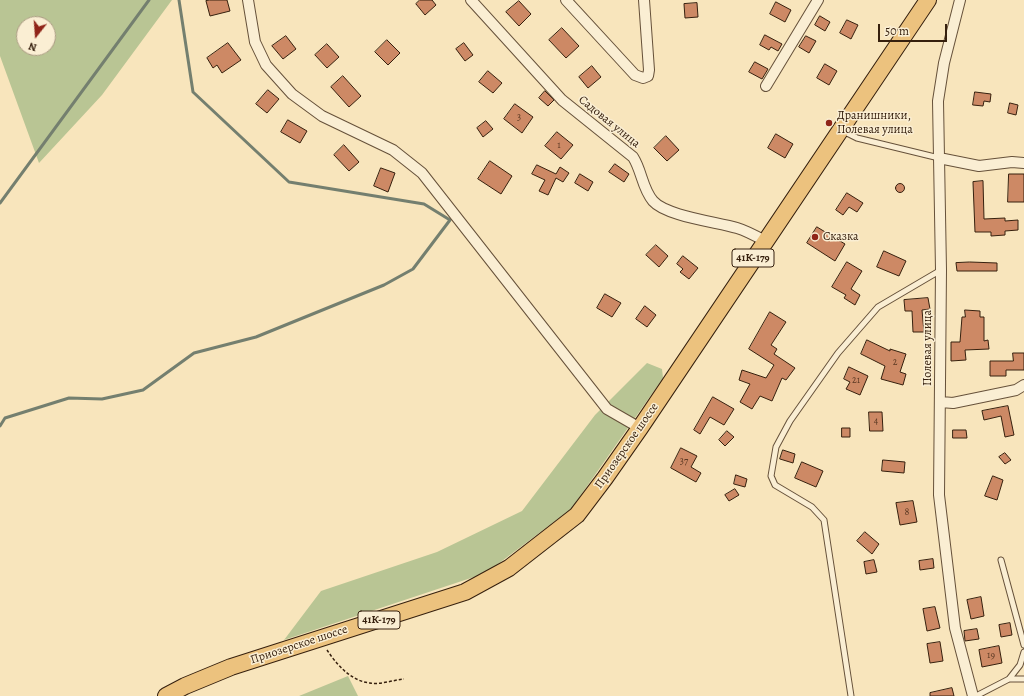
<!DOCTYPE html>
<meta charset="utf-8">
<style>
body{margin:0}
#map{position:relative;width:1024px;height:696px;overflow:hidden;background:#f8e5bc;font-family:Alegreya,serif}
canvas{display:block}
.north{position:absolute;left:16px;top:16px;width:40px;height:40px;box-sizing:border-box;background:#faeed3;border:1px solid #ac9c84;border-radius:50%;rotate:197deg;font-size:11px;font-weight:700;line-height:16px;text-align:center;color:#36200e}
.north::after{content:'';display:block;margin:auto;width:14px;height:18px;background:#8f2418;clip-path:polygon(50% 0,100% 100%,50% 72%,0 100%)}
.scale{position:absolute;left:878px;top:24px;width:69px;height:18px;box-sizing:border-box;border:2px solid #36200e;border-top:0;padding-left:5px;font-size:12px;line-height:14px;white-space:nowrap;color:#36200e;-webkit-text-stroke:3px #faeed3;paint-order:stroke}
</style>
<div id="map">
<canvas width="1024" height="696"></canvas>
<div class="north">N</div>
<div class="scale">50 m</div>
</div>
<script>
const context = document.querySelector('canvas').getContext('2d');
context.lineJoin = 'round';
function paint(path, color) { context.fillStyle = color; context.fill(path, 'evenodd'); }
function trace(path, color, width, dash) { context.strokeStyle = color; context.lineWidth = width; context.lineCap = dash ? 'butt' : 'round'; context.setLineDash(dash || []); context.stroke(path); }
function label(font, color, halo, rows, align = 'center') {
  context.font = font + ' Alegreya,serif'; context.lineWidth = 3; context.setLineDash([]); context.textBaseline = 'middle'; context.strokeStyle = halo; context.fillStyle = color; for (const [text, x, y, turn = 0] of rows) {
    context.save(); context.translate(x, y); context.rotate((+turn || 0) * Math.PI / 180); context.textAlign = isNaN(turn) ? turn : align; if (halo) context.strokeText(text, 0, 0); context.fillText(text, 0, 0); context.restore();
  }
}
const green = new Path2D(`
 M0,0H172L102,95L39,163L0,56ZM24,24H48V48H24Z
 M647,363L662,369L663,378L571,509L486,573L284,640L321,591L437,552L522,511L595,415Z
 M348,676L358,696H299Z`);
const stream = new Path2D(`
 M0,203L149,0
 M0,426L5,418L69,398L102,399L143,390L194,353L256,337L384,285L413,269L450,220L424,204L289,182L193,92L179,0`);
const building = new Path2D(`
 M210,0H227L230,11L210,16L206,1Z
 M420,0H432L436,5L425,15L416,4Z
 M519,1L531,14L519,26L506,12Z
 M776,2L791,10L785,22L770,14Z
 M697,3L698,17L685,18L684,4Z
 M820,16L830,22L825,31L815,25Z
 M847,20L858,25L851,39L840,33Z
 M562,28L579,46L566,58L549,40Z
 M765,35L782,44L778,51L771,47L769,50L760,45Z
 M286,36L296,49L283,59L272,46Z
 M806,36L816,41L809,53L799,47Z
 M387,40L400,53L388,65L375,52Z
 M228,43L241,60L222,73L217,65L213,68L207,58Z
 M464,43L473,55L465,61L456,49Z
 M327,44L339,57L327,68L315,55Z
 M755,62L768,69L762,79L749,72Z
 M825,64L837,71L829,85L817,78Z
 M592,66L601,77L588,88L579,77Z
 M488,71L502,83L493,93L479,82Z
 M343,76L361,96L349,107L331,87Z
 M268,90L279,99L267,113L256,104Z
 M545,91L554,100L548,106L539,98Z
 M975,92L991,94L990,102L984,101L983,106L973,105Z
 M1010,103L1018,105L1016,115L1008,113Z
 M515,104L533,117L522,133L504,119Z
 M288,120L307,131L300,143L281,132Z
 M486,121L493,129L483,137L477,128Z
 M557,132L573,145L561,159L545,146Z
 M776,134L793,144L785,158L768,148Z
 M666,136L679,150L667,161L654,148Z
 M344,145L359,162L349,171L334,155Z
 M490,161L512,176L501,194L478,179Z
 M615,164L629,174L624,182L609,172Z
 M537,165L556,174L560,167L569,173L563,182L556,178L548,195L539,191L545,180L532,174Z
 M381,168L395,173L388,192L374,186Z
 M580,174L593,182L588,191L575,183Z
 M1009,174H1024V202H1008Z
 M983,181L984,219L1005,218V221L1018,220V230L1005,231V235L991,236V232H975L973,182Z
 M895.5 188a4.5 4.5 0 1 1 9 0a4.5 4.5 0 1 1-9 0Z
 M847,193L863,203L857,212L849,207L843,215L836,210Z
 M817,227L845,244L835,261L807,243Z
 M656,245L668,256L659,267L646,255Z
 M884,251L906,261L899,276L877,267Z
 M683,256L698,268L689,279L680,272L683,269L677,264Z
 M847,262L862,271L851,289L860,295L855,305L844,298L846,295L832,287Z
 M970,262L997,263V271H957L956,263Z
 M605,294L621,303L612,317L597,308Z
 M928,298L930,309L922,310L924,332H913L912,311H905L904,300Z
 M645,306L656,315L647,327L636,319Z
 M965,310L980,311V317H984V341L988,340L989,349L965,350L966,360L951,361V342H960L962,317H965Z
 M770,312L786,322L771,345L777,349L774,354L795,368L786,380L782,378L772,401L760,396L752,409L740,402L750,384L739,380L742,370L766,378L774,365L749,349Z
 M867,340L890,351V349L906,354L900,372L906,374L903,385L881,379L885,366L861,354Z
 M1013,353H1024V370H1006V376H990V361H1013Z
 M849,367L868,376L860,395L846,389L850,382L844,379Z
 M713,397L734,409L724,425L710,417L700,434L694,430Z
 M1008,406L1014,435L1005,437L1001,416L984,420L982,411Z
 M869,412H882L883,431H870Z
 M842,428H850V437H842Z
 M953,430H966L967,438H953Z
 M727,431L734,437L725,446L719,440Z
 M681,448L697,456L691,467L701,473L696,482L671,468Z
 M783,450L795,454L793,463L780,459Z
 M1005,453L1011,460L1005,464L999,457Z
 M883,460L905,462L904,473L882,471Z
 M802,462L823,471L816,487L795,478Z
 M736,475L747,479L745,487L734,484Z
 M993,476L1003,480L997,500L985,496Z
 M735,489L739,495L729,501L725,495Z
 M913,501L917,522L900,525L896,503Z
 M865,532L879,544L872,554L857,541Z
 M933,559L934,568L920,570L919,561Z
 M874,560L877,572L866,574L864,562Z
 M981,597L984,616L971,619L967,600Z
 M935,607L940,628L927,631L923,609Z
 M1010,623L1012,635L1001,637L999,625Z
 M977,629L979,639L965,641L964,631Z
 M940,642L943,661L930,663L927,644Z
 M999,646L1002,663L982,667L979,650Z
 M952,688L954,696H930V693Z`);
const path = new Path2D(`
 M327,650C337,665 351,681 370,683C380,685 393,680 404,679`);
const service = new Path2D(`
 M843,131L857,138L939,158
 M1001,560L1024,645
 M1009,679L1020,665L1024,652
 M851,696L824,520L812,507L775,485L771,476L776,447L790,421L838,353L878,307L941,270
 M976,696L1009,679H1024`);
const minor = new Path2D(`
 M248,0L255,42L266,65L292,94L322,116L393,150L422,173L607,409L640,428
 M471,0L562,100L633,157C642,171 642,188 653,201C666,216 717,222 737,228C747,231 756,236 765,241
 M566,0L635,75L643,78L648,76L649,70L644,0
 M960,0L944,63L938,101L941,270L939,495L955,628L973,696
 M766,86L818,0
 M939,158L979,166L1012,162L1024,163
 M941,402L953,403L1016,390L1024,385`);
const primary = new Path2D(`
 M166,696L185,686L231,667L465,592L509,568L577,515L605,478L640,428L928,0`);
const markers = [
 [829,123,4,"#8f2418"],
 [815,237,4,"#8f2418"]
];
const numberNames = [
 ["3",519,118],
 ["1",559,146],
 ["2",895,363],
 ["21",856,381],
 ["4",876,422],
 ["37",684,462],
 ["8",907,513],
 ["19",991,656]
];
const shields = [
 [753,258,42],
 [379,620,42]
];
const shieldNames = [
 ["41К-179",753,258],
 ["41К-179",379,620]
];
const poiNames = [
 ["Дранишники,",837,116],
 ["Полевая улица",837,130],
 ["Сказка",823,237]
];
const streetNames = [
 ["Садовая улица",609,122,39],
 ["Полевая улица",928,348,-90],
 ["Приозерское шоссе",627,446,-55],
 ["Приозерское шоссе",299,645,-18]
];
paint(green, '#b9c594');
trace(stream, '#747f6f', 3);
paint(building, '#cd8965');
trace(building, '#36200e', 1);
trace(service, '#66513a', 7);
trace(minor, '#66513a', 12);
trace(primary, '#36200e', 18);
trace(path, '#36200e', 1.5, [3, 2]);
trace(service, '#faeed3', 5);
trace(minor, '#faeed3', 10);
trace(primary, '#ecc27e', 16);
for (const [x, y, r, color] of markers) { const dot = new Path2D(); dot.arc(x, y, r, 0, 2 * Math.PI); context.fillStyle = color; context.fill(dot); trace(dot, '#faeed3', 1.5); }
label('10px', '#5c3a24', null, numberNames);
for (const [x, y, w] of shields) { const box = new Path2D(); box.roundRect(x - w / 2, y - 9, w, 18, 3); context.fillStyle = '#faeed3'; context.fill(box); trace(box, '#36200e', 1); }
label('bold 11px', '#36200e', null, shieldNames);
label('12px', '#36200e', '#faeed3', poiNames, 'left');
label('12px', '#36200e', '#faeed3', streetNames);
</script>
